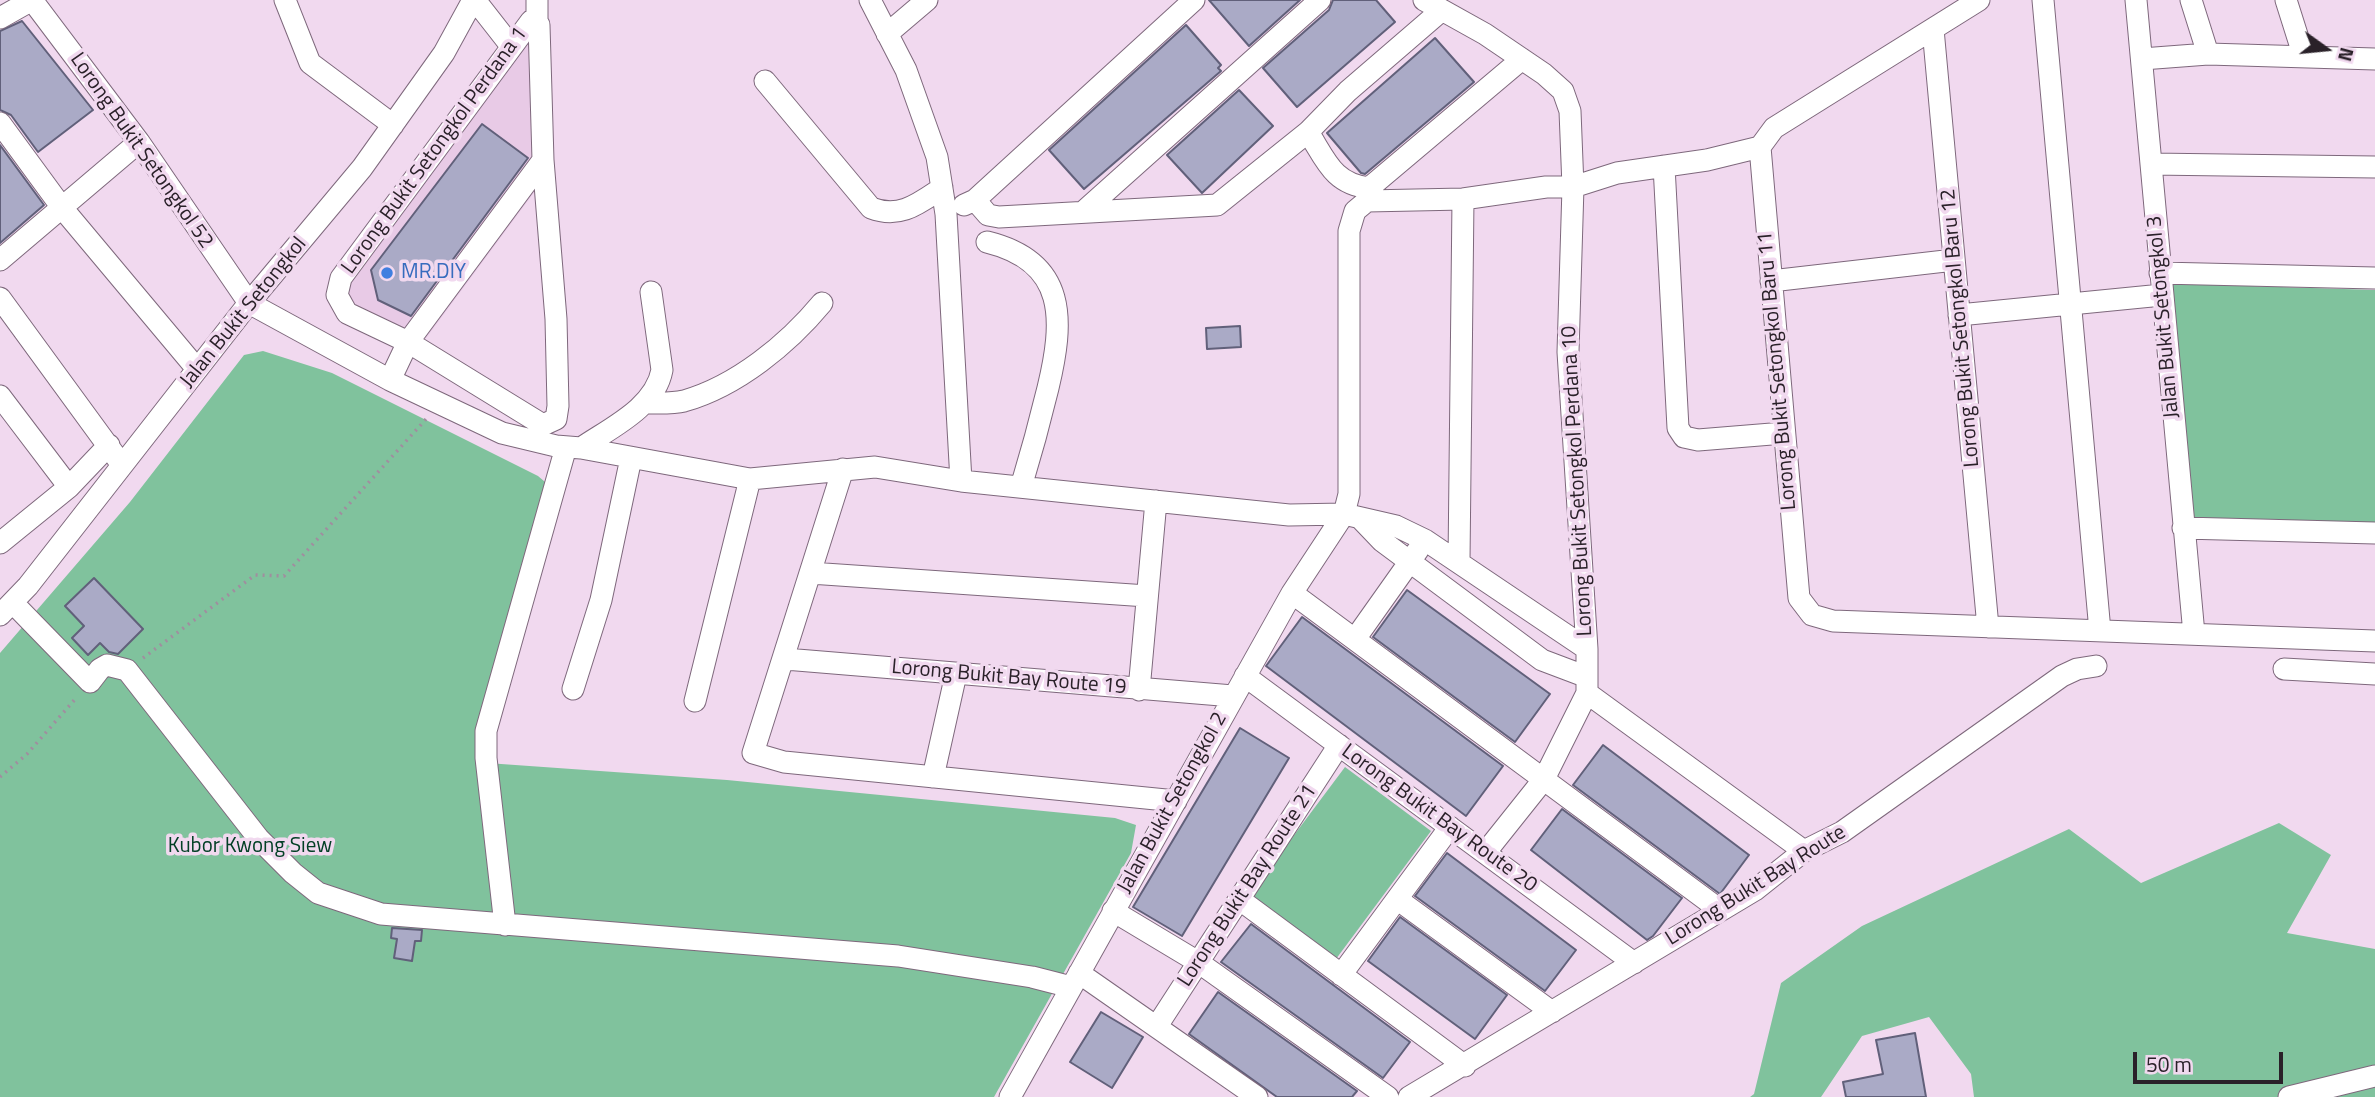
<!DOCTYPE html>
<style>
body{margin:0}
#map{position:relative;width:2375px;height:1097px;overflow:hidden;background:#f1d9ef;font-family:"Titillium Web",sans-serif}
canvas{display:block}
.north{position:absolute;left:2291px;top:14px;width:70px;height:70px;-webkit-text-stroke:5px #f1d9ef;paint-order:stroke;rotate:105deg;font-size:19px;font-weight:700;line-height:28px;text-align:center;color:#2a2129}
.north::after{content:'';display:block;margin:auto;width:24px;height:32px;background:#2a2129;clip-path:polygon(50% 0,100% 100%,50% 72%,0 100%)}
.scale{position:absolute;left:2133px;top:1052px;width:150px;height:32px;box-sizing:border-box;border:4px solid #2a2129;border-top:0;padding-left:9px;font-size:21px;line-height:24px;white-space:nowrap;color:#2a2129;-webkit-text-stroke:5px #f1d9ef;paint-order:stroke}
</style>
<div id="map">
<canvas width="2375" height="1097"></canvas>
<div class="north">N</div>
<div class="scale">50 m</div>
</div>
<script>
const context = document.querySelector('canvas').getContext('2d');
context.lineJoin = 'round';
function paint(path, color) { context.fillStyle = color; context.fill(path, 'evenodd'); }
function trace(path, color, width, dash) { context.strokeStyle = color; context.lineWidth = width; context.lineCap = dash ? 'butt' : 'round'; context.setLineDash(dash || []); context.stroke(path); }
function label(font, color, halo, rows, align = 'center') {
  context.font = font + ' "Titillium Web",sans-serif'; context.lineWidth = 7; context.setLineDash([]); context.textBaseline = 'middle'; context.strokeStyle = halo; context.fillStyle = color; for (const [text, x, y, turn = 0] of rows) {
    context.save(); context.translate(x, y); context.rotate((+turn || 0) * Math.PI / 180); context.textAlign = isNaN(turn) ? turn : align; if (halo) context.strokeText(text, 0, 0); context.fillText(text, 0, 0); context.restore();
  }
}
const built = new Path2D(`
 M528,23L547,175L421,345L350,308L344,272Z`);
const green = new Path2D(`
 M2156,283L2375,290V543L2179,538Z
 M263,351L332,373L538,476L551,487L487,763L727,780L1115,818L1136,825L1131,853L994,1097H0V653L130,502L244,355Z
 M1345,767L1431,831L1336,959L1250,894Z
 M2279,823L2331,855L2287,933L2375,949V1097H1974L1971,1074L1929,1017L1862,1036L1821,1097H1750L1754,1094L1781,983L1862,926L2069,829L2141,883Z`);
const building = new Path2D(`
 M1209,0H1300L1249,46Z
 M1333,0H1376L1395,22L1297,107L1263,68L1329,10Z
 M22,21L93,110L38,152L11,115L0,110V31Z
 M1186,25L1221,65L1218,68L1221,71L1084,189L1049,150Z
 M1435,38L1474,82L1365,174L1361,173L1327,133Z
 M1239,90L1273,126L1202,193L1167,155Z
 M482,124L528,158L411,316L378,300L371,270Z
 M0,145L44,205L0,243Z
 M1240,326L1241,347L1207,349L1206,328Z
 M94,578L143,629L118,654L109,652L100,643L88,655L72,638L84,626L65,606Z
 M1407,590L1550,694L1515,742L1373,637Z
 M1302,617L1503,766L1466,816L1266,666Z
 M1240,728L1289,758L1182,936L1133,907Z
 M1603,745L1749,855L1720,894L1573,785Z
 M1562,809L1682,898L1653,936L1647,940L1531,850Z
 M1447,853L1576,950L1545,991L1415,896Z
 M1400,917L1507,995L1475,1039L1368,961Z
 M1251,924L1410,1042L1383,1078L1221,962Z
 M392,928L422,930L421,941H415L412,961L394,958L397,939L391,938Z
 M1218,992L1357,1091L1352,1097H1277L1189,1034Z
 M1101,1012L1143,1037L1112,1088L1070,1062Z
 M1915,1033L1926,1097H1846L1843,1082L1883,1074L1876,1040Z`);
const path = new Path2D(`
 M143,658L255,575L284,576L427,418
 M0,777L27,754L77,697`);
const minor = new Path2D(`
 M32,0L139,142L249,303L390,380L502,433L556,446L581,448L750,479L875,467L961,481L1289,515L1344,514L1396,526L1425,540L1587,649V693L1804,851
 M285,0L310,63L393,125
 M475,0L511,46
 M870,0L906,70L937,157L946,214L961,481
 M1424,0L1485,34L1544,74L1563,91L1570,111L1573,187L1568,352L1587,649
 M1979,0L1774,128L1760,147L1799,598L1812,615L1833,621L2375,641
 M2043,0L2100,631
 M2136,0L2194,634
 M2191,0L2208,54
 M2286,0L2304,57
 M0,18L32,0
 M531,21L539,25L543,160L556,319L558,406L556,419L543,425L408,342L347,313L337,295L341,278Z
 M537,22V0
 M1933,29L1988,627
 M887,34L927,0
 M2142,59L2208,54L2375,59
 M765,81L871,208C900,219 918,204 942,188
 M0,123L63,209L197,369
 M1308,132C1326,160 1333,184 1369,188L1522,59
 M2151,164L2375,167
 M1664,166L1678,428L1684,437L1698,440L1784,433
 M975,200L988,215L999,217L1217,205L1308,132L1348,91L1442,10
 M964,205L975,200L1194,0
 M1083,212L1320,0
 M987,242C1068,262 1064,321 1048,388C1040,421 1031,454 1021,487
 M0,260L139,142
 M2160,273L2375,278
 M1771,281L1954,260
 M0,298L122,465
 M1959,315L2162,295
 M390,380L408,342L543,160
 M0,396L69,487
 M646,403C659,403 672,404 684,401C737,386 788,344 822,303
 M581,448C610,428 655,408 662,370L651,292
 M843,469L753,753L784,762L1176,801
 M1360,518L1382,541L1542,660L1587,677
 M2183,528L2375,533
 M0,543L69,487L109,445
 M1459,561L1463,199
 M810,573L1147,596
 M1292,593L1720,910
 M13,603L90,682L100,669L107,665L127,670L259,839L293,873L318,893L381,914L898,956L1032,977L1071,987
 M0,615L28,586L249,303L362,168L444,53L473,0
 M1355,639L1418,550
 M785,659L1233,696
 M2284,669L2375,674
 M1245,676L1634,963
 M573,689L601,600L631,458
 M1139,690L1156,501
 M695,701L750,479
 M933,777L956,674
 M1485,853L1544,779L1587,693
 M1239,899L1465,1066
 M1397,899L1552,1012
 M1113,911L1198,962L1388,1097
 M505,925L486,758V731L566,447
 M1079,973L1257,1097
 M1341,975L1450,827
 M1157,1026L1339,745
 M1010,1097L1292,593L1344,514L1349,494V231L1355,211L1367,201L1463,199L1546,187H1573L1617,173L1707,160L1760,147
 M1409,1097L1755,890L1804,851L1842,832L2062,676L2077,669L2096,666
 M2289,1097L2375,1076`);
const markers = [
 [387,273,7,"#3f7fe0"]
];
const streetNames = [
 ["Lorong Bukit Setongkol 52",141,151,55],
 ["Lorong Bukit Setongkol Perdana 1",435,151,-54],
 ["Jalan Bukit Setongkol",244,313,-51],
 ["Jalan Bukit Setongkol 3",2164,317,-95],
 ["Lorong Bukit Setongkol Baru 12",1961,328,-95],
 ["Lorong Bukit Setongkol Baru 11",1778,371,-95],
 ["Lorong Bukit Setongkol Perdana 10",1578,481,-93],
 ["Lorong Bukit Bay Route 19",1009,678,5],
 ["Jalan Bukit Setongkol 2",1173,803,-61],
 ["Lorong Bukit Bay Route 20",1439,819,36],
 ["Lorong Bukit Bay Route 21",1248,886,-57],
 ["Lorong Bukit Bay Route",1756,886,-32]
];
const shopNames = [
 ["MR.DIY",401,273]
];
const parkNames = [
 ["Kubor Kwong Siew",250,847]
];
paint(built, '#e8cae6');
paint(green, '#80c29d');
paint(building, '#aaaac6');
trace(building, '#61607a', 2);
trace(minor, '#7e687c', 23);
trace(path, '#a08e9f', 3.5, [2, 5]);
trace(minor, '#fff', 21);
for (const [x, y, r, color] of markers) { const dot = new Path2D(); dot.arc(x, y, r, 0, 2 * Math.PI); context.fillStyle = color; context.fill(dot); trace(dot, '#f1d9ef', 2.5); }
label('21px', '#2a2129', '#f1d9ef', streetNames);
label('21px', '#366cbe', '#f1d9ef', shopNames, 'left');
label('21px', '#034026', '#f1d9ef', parkNames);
</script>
